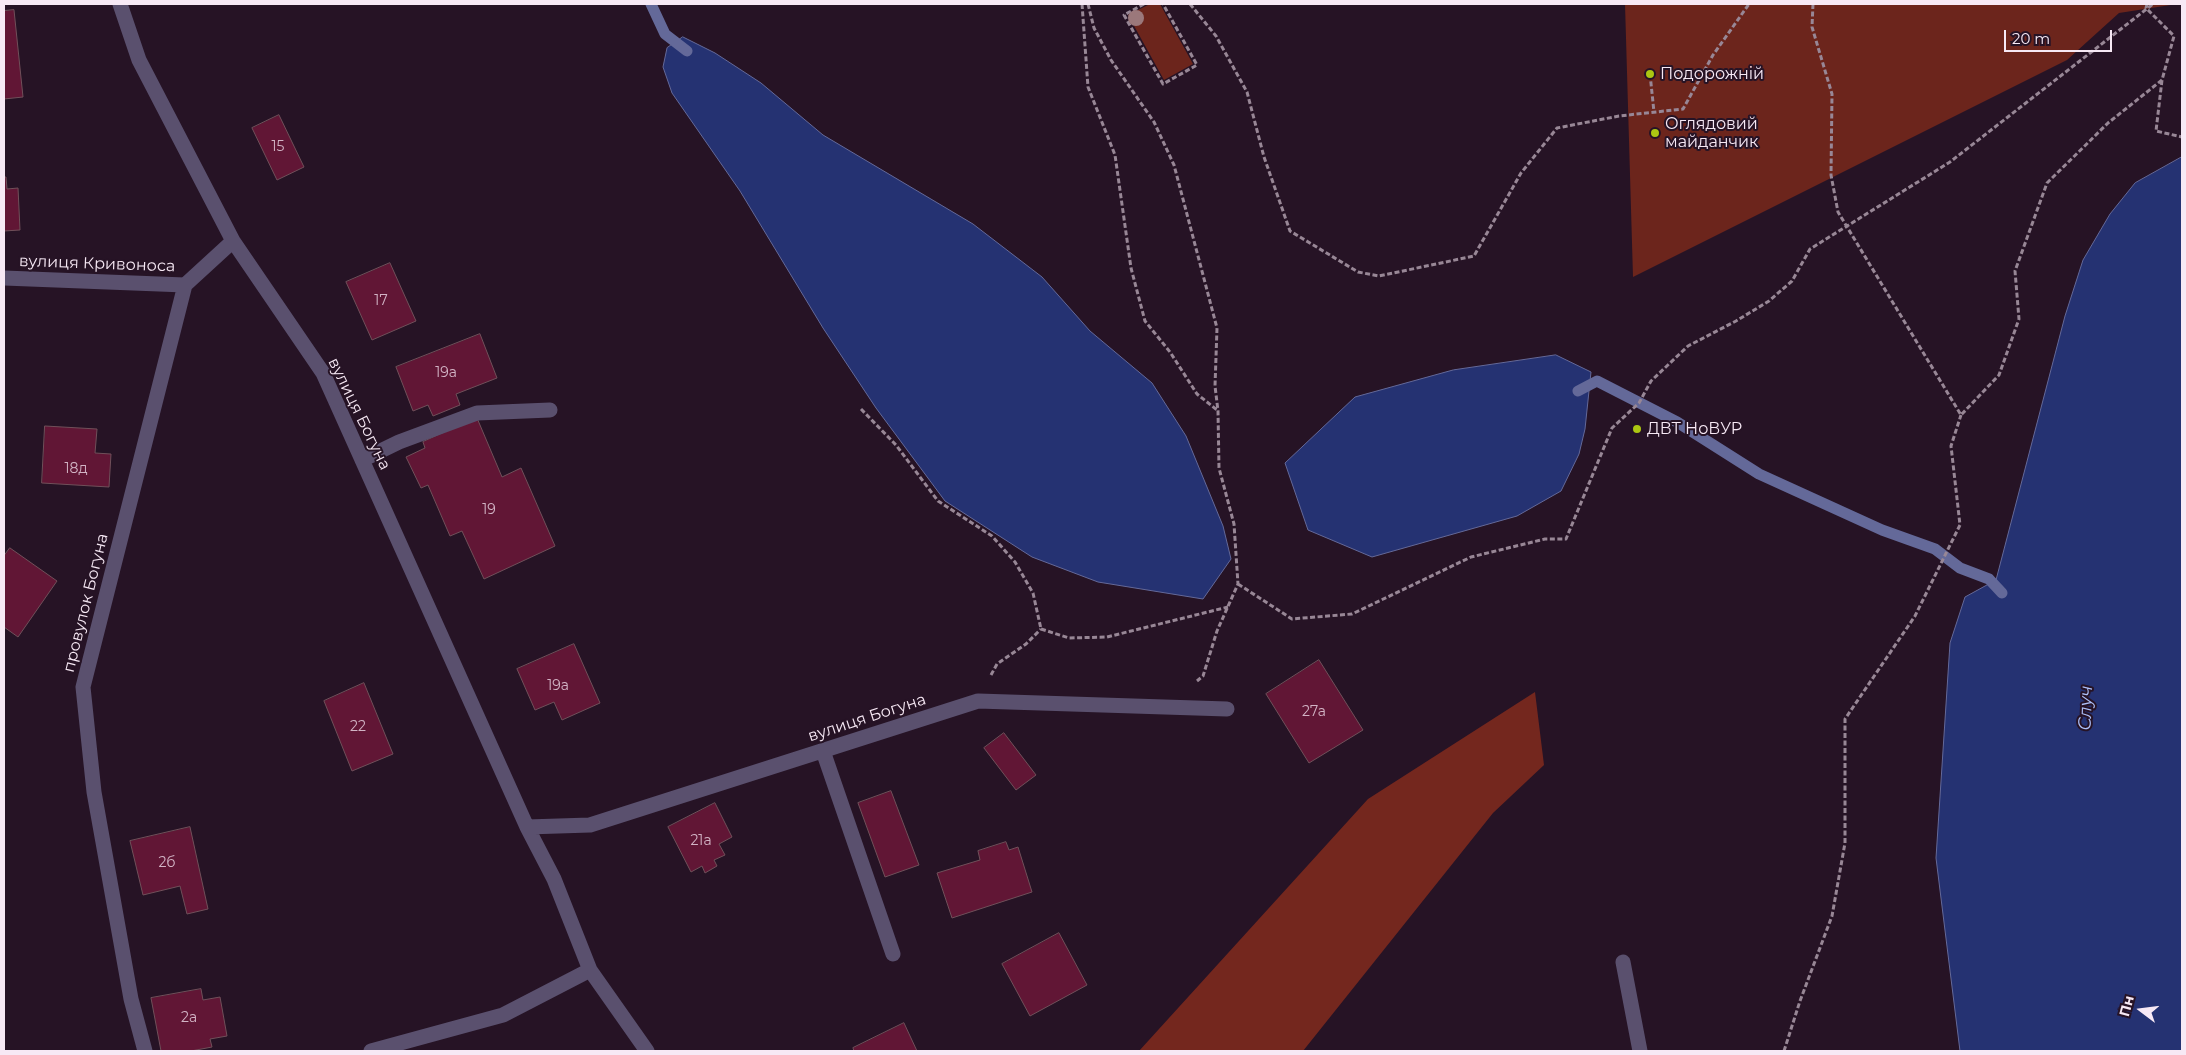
<!DOCTYPE html>
<meta charset="utf-8">
<style>
body{margin:0}
#map{position:relative;width:2186px;height:1055px;overflow:hidden;background:#261325;font-family:Montserrat,sans-serif}
canvas{display:block}
.frame{position:absolute;inset:0;border:5px solid #f7e9f5;pointer-events:none}
.north{position:absolute;left:2116px;top:985px;width:50px;height:50px;-webkit-text-stroke:4px #261325;paint-order:stroke;rotate:285deg;font-size:14px;font-weight:700;line-height:20px;text-align:center;color:#f7e9f5}
.north::after{content:'';display:block;margin:auto;width:18px;height:22px;background:#f7e9f5;clip-path:polygon(50% 0,100% 100%,50% 72%,0 100%)}
.scale{position:absolute;left:2004px;top:30px;width:108px;height:22px;box-sizing:border-box;border:2px solid #f7e9f5;border-top:0;padding-left:6px;font-size:15px;line-height:18px;white-space:nowrap;color:#f7e9f5;-webkit-text-stroke:4px #261325;paint-order:stroke}
</style>
<div id="map">
<canvas width="2186" height="1055"></canvas>
<div class="frame"></div>
<div class="north">Пн</div>
<div class="scale">20 m</div>
</div>
<script>
const context = document.querySelector('canvas').getContext('2d');
context.lineJoin = 'round';
function paint(path, color) { context.fillStyle = color; context.fill(path, 'evenodd'); }
function trace(path, color, width, dash) { context.strokeStyle = color; context.lineWidth = width; context.lineCap = dash ? 'butt' : 'round'; context.setLineDash(dash || []); context.stroke(path); }
function label(font, color, halo, rows, align = 'center') {
  context.font = font + ' Montserrat,sans-serif'; context.lineWidth = 4; context.setLineDash([]); context.textBaseline = 'middle'; context.strokeStyle = halo; context.fillStyle = color; for (const [text, x, y, turn = 0] of rows) {
    context.save(); context.translate(x, y); context.rotate((+turn || 0) * Math.PI / 180); context.textAlign = isNaN(turn) ? turn : align; if (halo) context.strokeText(text, 0, 0); context.fillText(text, 0, 0); context.restore();
  }
}
const green = new Path2D(`
 M1150,4H1160L1193,64L1164,80L1128,15Z
 M1625,4H2177L2119,13L2067,60L1633,277Z`);
const forest = new Path2D(`
 M1535,692L1544,765L1493,813L1303,1051H1139L1368,799Z`);
const water = new Path2D(`
 M683,37L715,53L761,83L823,135L973,224L1042,277L1090,331L1152,383L1186,436L1223,526L1231,559L1203,599L1098,582L1032,557L945,501L876,408L823,328L740,191L672,93L663,67L667,48Z
 M2182,157V1051H1960L1936,858L1950,643L1965,597L1996,580L2065,316L2083,260L2110,214L2135,183Z
 M1556,355L1591,372L1585,429L1579,454L1561,491L1517,516L1372,557L1308,530L1285,463L1355,397L1453,370Z`);
const stream = new Path2D(`
 M651,4L665,34L687,51
 M1578,391L1597,381L1677,422L1759,474L1882,530L1935,549L1960,568L1989,579L2002,593`);
const building = new Path2D(`
 M14,10L23,97L4,99V11Z
 M279,115L304,167L277,180L252,128Z
 M4,177H6L7,189L18,188L20,230L4,231Z
 M390,263L416,321L372,340L346,282Z
 M480,334L497,378L456,394L460,405L433,416L428,405L413,411L396,367Z
 M477,418L502,477L521,468L555,546L484,579L462,531L450,536L428,485L421,488L406,457L425,448L423,442Z
 M45,426L97,429L95,453L111,454L109,487L42,483Z
 M10,548L57,581L18,637L4,627V556Z
 M574,644L600,703L562,720L554,702L535,710L517,669Z
 M1319,660L1363,730L1309,763L1266,694Z
 M364,683L393,754L352,771L324,701Z
 M1004,733L1036,775L1016,790L984,748Z
 M891,791L919,865L885,877L858,803Z
 M715,803L732,837L719,844L725,855L714,860L717,866L705,873L702,866L691,872L668,827Z
 M190,827L208,909L187,914L180,886L143,895L130,841Z
 M1006,842L1009,850L1018,847L1032,892L952,918L937,873L980,860L978,851Z
 M1059,933L1087,985L1030,1016L1002,964Z
 M201,989L203,1000L220,997L227,1036L210,1039L212,1047L191,1051H161L151,998Z
 M904,1023L917,1051H854L853,1048Z`);
const path = new Path2D(`
 M1082,4L1088,87L1115,155L1131,268L1145,321L1170,352L1197,394L1217,410
 M1088,4L1094,28L1111,60L1154,122L1174,165L1217,328L1215,386L1218,411L1219,468L1234,524L1238,584L1217,631L1203,676L1197,681
 M1144,4L1124,15L1163,84L1197,65L1163,4
 M1190,4L1216,36L1247,92L1264,157L1290,231L1358,272L1379,276L1474,256L1521,173L1557,128L1619,116L1683,109L1713,55L1749,4
 M1813,4L1812,27L1832,94L1831,175L1838,212L1961,415L1999,375L2019,319L2015,271L2047,183L2108,123L2162,80L2174,36L2146,8L2147,4
 M1650,74L1654,112
 M2162,80L2156,131L2182,137
 M861,409L896,445L938,501L992,536L1015,562L1033,593L1041,629
 M1238,584L1292,619L1352,614L1471,557L1545,539H1566L1612,428L1639,403L1651,381L1688,346L1736,321L1769,301L1792,281L1810,249L1950,162L2153,4
 M1041,629L1069,638L1107,637L1228,607
 M991,675L997,664L1026,644L1041,629
 M1784,1051L1800,1001L1832,916L1845,843V719L1915,616L1960,525L1951,446L1961,415`);
const minor = new Path2D(`
 M120,4L139,60L233,241L323,373L527,827L554,879L590,970L647,1051
 M4,278L185,285L233,241
 M362,460L399,442L477,413L550,410
 M823,751L893,954
 M527,827L590,825L978,701L1227,709
 M1623,962L1640,1051
 M145,1051L131,999L94,792L83,687L185,285
 M371,1051L503,1015L590,970`);
const trees = [
 [1136,18]
];
const markers = [
 [1650,74,5,"#acc612"],
 [1655,133,5,"#acc612"],
 [1637,429,5,"#acc612"]
];
const numberNames = [
 ["15",278,147],
 ["17",381,301],
 ["19а",446,373],
 ["18д",76,469],
 ["19",489,510],
 ["19а",558,686],
 ["27а",1314,712],
 ["22",358,727],
 ["21а",701,841],
 ["2б",167,863],
 ["2а",189,1018]
];
const poiNames = [
 ["Подорожнiй",1660,74],
 ["Оглядовий",1665,124],
 ["майданчик",1665,142],
 ["ДВТ НоВУР",1647,429]
];
const streetNames = [
 ["вулиця Кривоноса",97,264,2],
 ["вулиця Богуна",359,414,64],
 ["провулок Богуна",86,603,-76],
 ["вулиця Богуна",867,718,-18]
];
const waterNames = [
 ["Случ",2086,708,-88]
];
paint(green, '#6c251c');
paint(forest, '#74271e');
paint(water, '#253272');
trace(water, '#646999', 1);
trace(stream, '#646999', 11);
paint(building, '#611635');
trace(building, '#70505a', 1);
trace(path, '#988796', 3, [5, 2.5]);
trace(minor, '#5a506e', 15);
context.fillStyle = '#9b787b';
for (const [x, y] of trees) { context.beginPath(); context.arc(x, y, 8, 0, 2 * Math.PI); context.fill(); }
for (const [x, y, r, color] of markers) { const dot = new Path2D(); dot.arc(x, y, r, 0, 2 * Math.PI); context.fillStyle = color; context.fill(dot); trace(dot, '#261325', 2); }
label('14px', '#d2b4c5', null, numberNames);
label('16px', '#f7e9f5', '#261325', poiNames, 'left');
label('16px', '#f7e9f5', '#261325', streetNames);
label('italic 18px', '#aec1fa', '#261325', waterNames);
</script>
